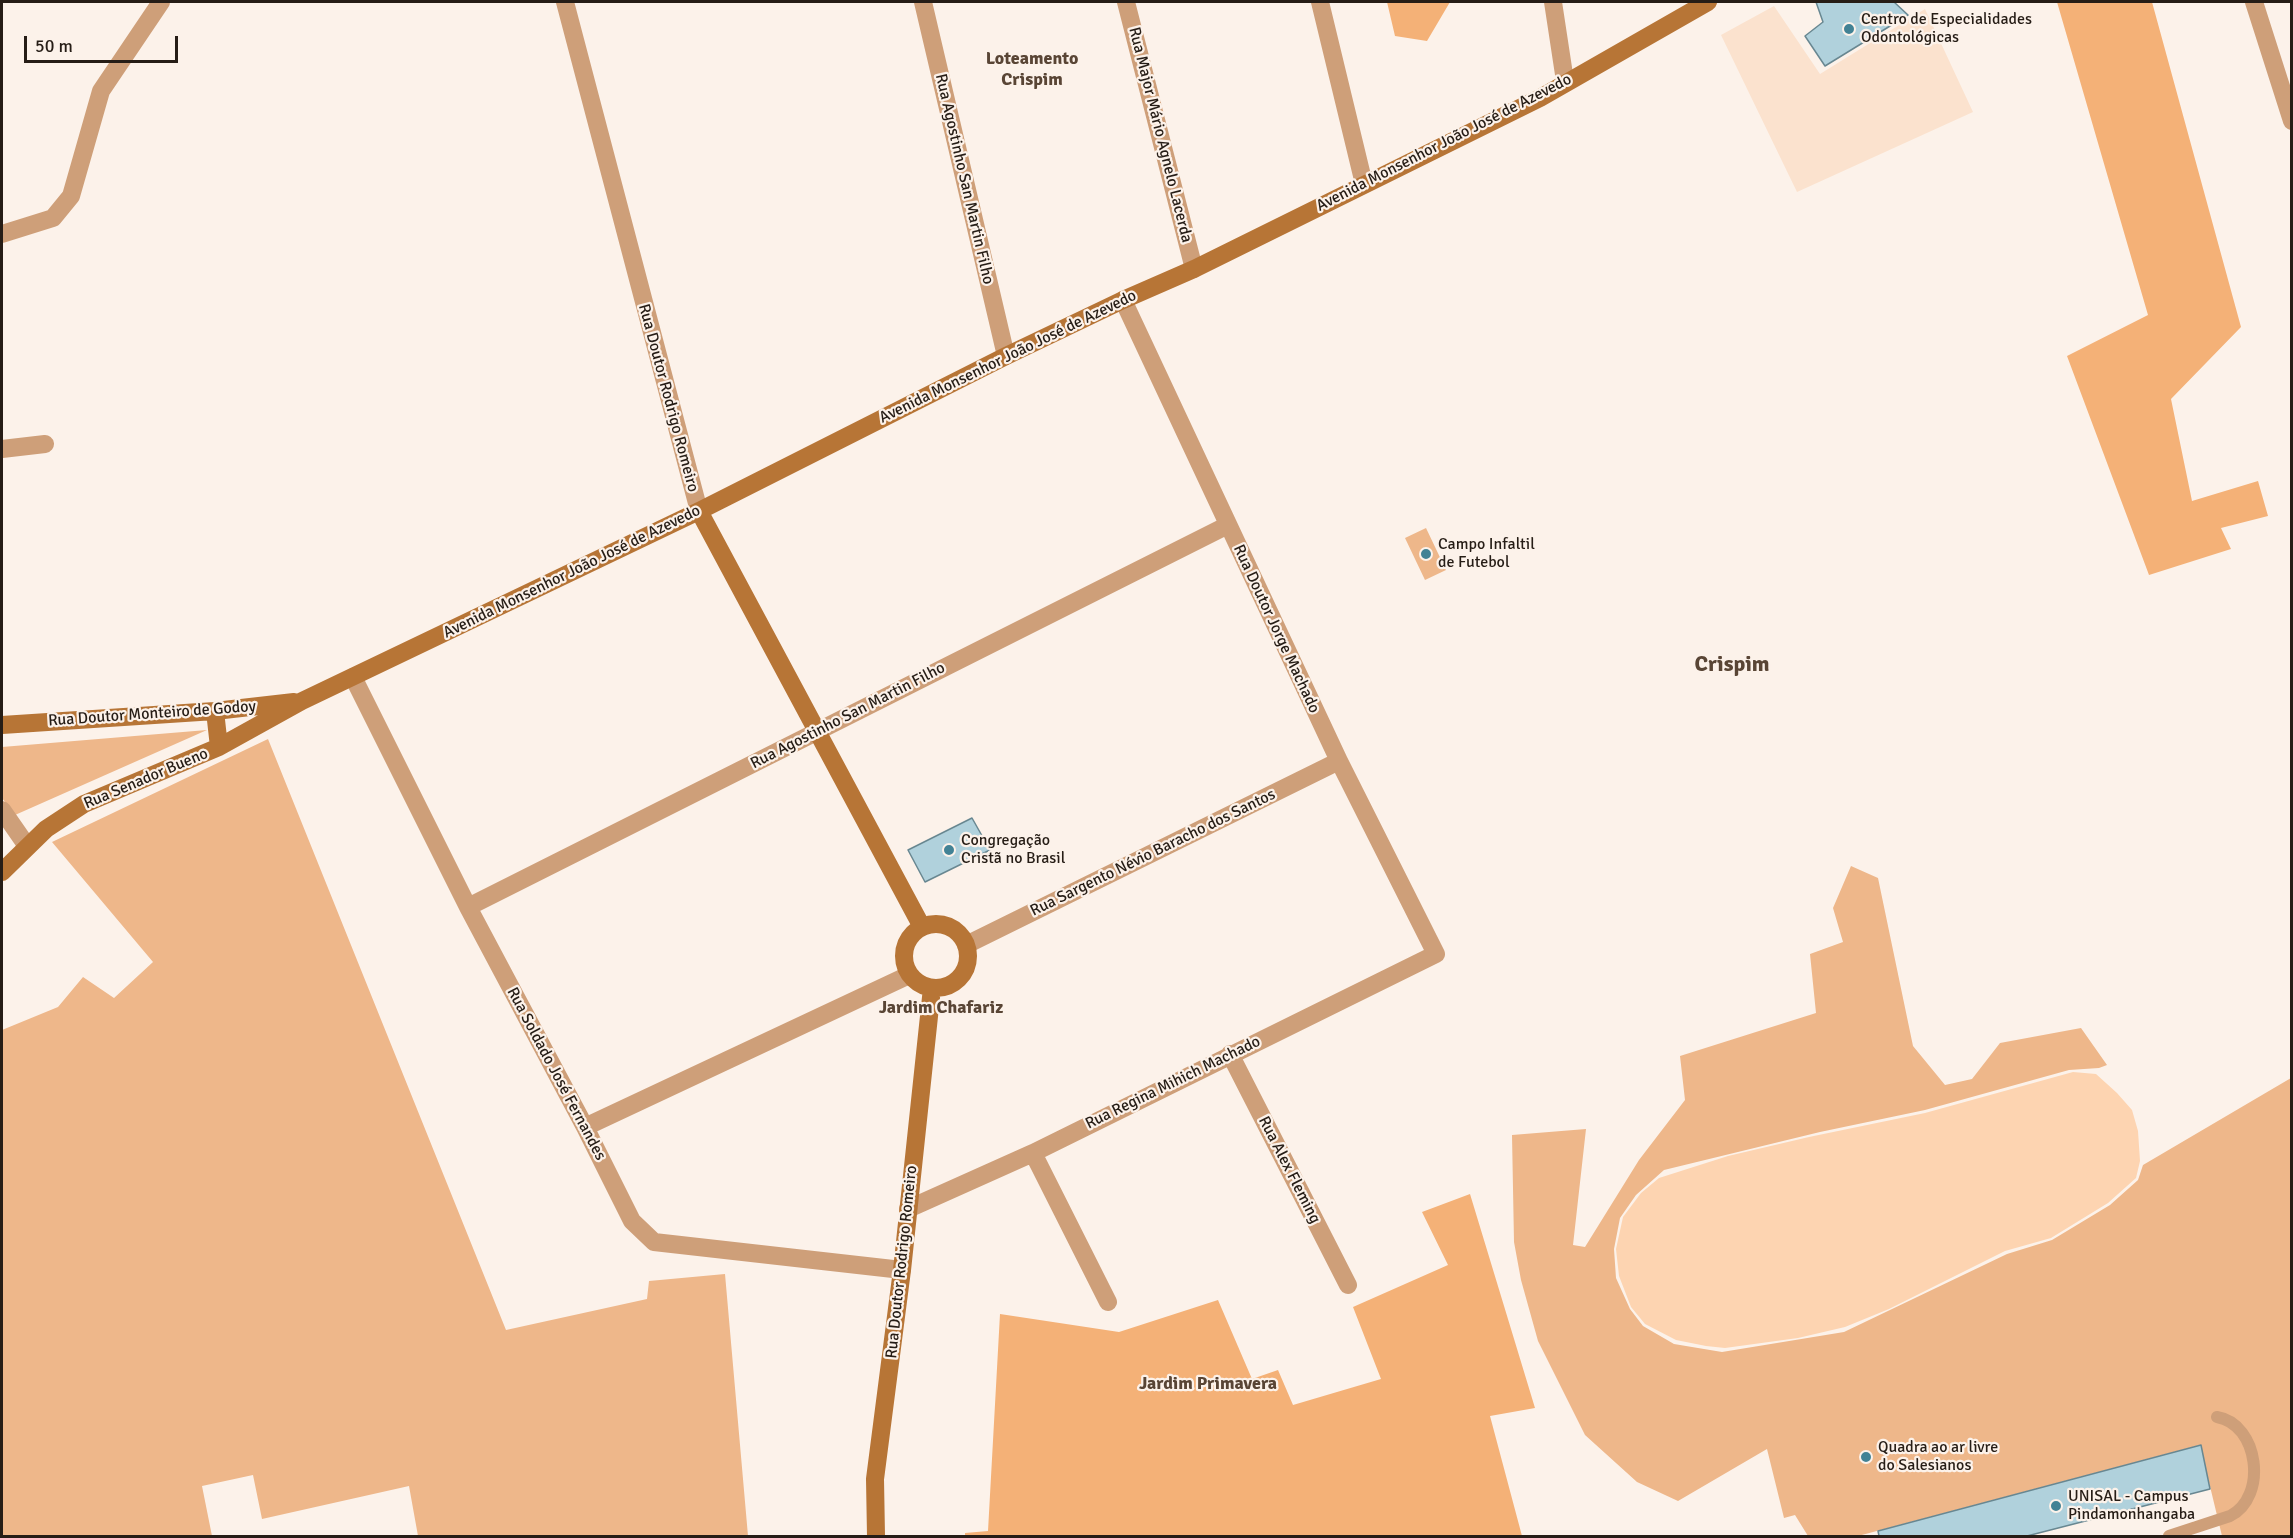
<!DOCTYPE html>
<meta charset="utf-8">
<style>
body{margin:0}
#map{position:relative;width:2293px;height:1538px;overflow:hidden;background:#fcf2ea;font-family:Signika,sans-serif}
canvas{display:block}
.frame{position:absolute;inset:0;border:3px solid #261d16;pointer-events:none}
.scale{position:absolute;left:24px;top:36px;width:154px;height:27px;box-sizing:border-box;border:3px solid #261d16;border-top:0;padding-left:8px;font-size:18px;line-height:21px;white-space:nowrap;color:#261d16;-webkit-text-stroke:4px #fcf2ea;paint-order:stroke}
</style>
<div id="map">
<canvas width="2293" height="1538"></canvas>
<div class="frame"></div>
<div class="scale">50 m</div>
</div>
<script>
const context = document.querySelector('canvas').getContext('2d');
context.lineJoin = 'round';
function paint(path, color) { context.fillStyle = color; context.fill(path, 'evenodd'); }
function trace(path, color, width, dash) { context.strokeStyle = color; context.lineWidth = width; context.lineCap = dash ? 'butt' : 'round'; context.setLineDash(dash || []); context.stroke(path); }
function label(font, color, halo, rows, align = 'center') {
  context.font = font + ' Signika,sans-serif'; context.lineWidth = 4.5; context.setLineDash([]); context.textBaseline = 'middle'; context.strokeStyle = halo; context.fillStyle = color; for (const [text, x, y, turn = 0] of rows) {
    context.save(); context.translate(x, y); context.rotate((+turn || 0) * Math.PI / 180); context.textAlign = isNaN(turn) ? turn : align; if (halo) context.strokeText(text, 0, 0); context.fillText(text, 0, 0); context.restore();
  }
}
const built = new Path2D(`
 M1774,6L1820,74L1925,9L1973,112L1797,192L1721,35Z`);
const green = new Path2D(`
 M1426,528L1446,570L1425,580L1405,538Z
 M207,730L15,815L2,798V747Z
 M268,739L506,1330L647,1299L649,1281L725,1274L748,1536H418L409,1486L262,1519L253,1475L202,1486L212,1536H2V1030L58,1007L83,977L114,998L153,962L52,842Z
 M1851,866L1878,878L1913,1046L1945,1085L1972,1079L2000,1043L2081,1028L2107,1065L2099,1068L2069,1070L1925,1110L1820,1132L1664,1170L1636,1195L1620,1218L1614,1249L1616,1278L1630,1309L1643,1326L1674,1344L1722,1352L1844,1332L2007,1254L2052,1240L2110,1205L2138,1180L2143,1165L2291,1078V1536H2222L2200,1445L1858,1536H1808L1795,1515L1784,1518L1767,1449L1678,1501L1637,1482L1585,1435L1538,1341L1521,1280L1514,1242L1512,1135L1586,1129L1573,1245L1585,1247L1639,1160L1685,1100L1680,1056L1816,1013L1810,954L1843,942L1833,908Z`);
const forest = new Path2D(`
 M1387,2H1450L1427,41L1395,36Z
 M2057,2H2152L2241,327L2171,399L2192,501L2258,481L2268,516L2221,528L2231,549L2149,575L2067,356L2148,315Z
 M1470,1194L1535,1408L1490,1416L1522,1536H965V1533L988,1531L1000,1314L1119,1332L1218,1300L1252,1379L1278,1370L1293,1405L1381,1379L1353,1307L1448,1265L1422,1212Z`);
const water = new Path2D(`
 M2073,1072L2096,1074L2117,1093L2132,1110L2138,1131L2140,1161L2136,1178L2108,1203L2051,1238L2005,1251L1889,1309L1845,1327L1798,1338L1725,1348L1706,1346L1676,1340L1645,1324L1631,1307L1619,1276L1616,1249L1623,1217L1641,1193L1659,1178L1728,1156L1809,1137L1925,1113Z`);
const building = new Path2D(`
 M1816,2H1894L1908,15L1825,66L1805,36L1823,22Z
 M972,818L990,850L925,882L908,850Z
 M2201,1445L2210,1489L2027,1536H1879L1878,1531Z`);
const lane = new Path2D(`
 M2169,1536L2230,1516C2268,1497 2259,1424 2217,1417`);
const street = new Path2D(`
 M565,2L699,511
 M923,2L1006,356
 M1126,2L1194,269
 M1320,2L1364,184
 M1553,2L1565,81
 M2254,2L2292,121
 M2,234L53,218L71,196L101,91L161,2
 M2,449L45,444
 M353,677L468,907L585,1127L632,1221L654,1242L902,1270
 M2,810L27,846
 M468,907L1228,525
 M966,945L1339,761
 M1230,1054L1348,1285
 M585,1127L909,975
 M1033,1153L1108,1302
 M908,1209L1033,1153L1436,954L1339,761L1123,300`);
const secondary = new Path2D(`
 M699,511L922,927
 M215,711L219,747
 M2,725L215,711L294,702
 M2,872L46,829L84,804L219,747L302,701L699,511L1006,356L1123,300L1194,269L1540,98L1708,2
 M904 956a32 32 0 1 1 64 0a32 32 0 1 1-64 0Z
 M876,1536L875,1479L902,1270L932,988`);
const markers = [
 [1849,29,6,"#428295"],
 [1426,554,6,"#428295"],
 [949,850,6,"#428295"],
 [1866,1457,6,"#428295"],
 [2056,1506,6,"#428295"]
];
const poiNames = [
 ["Centro de Especialidades",1861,20],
 ["Odontológicas",1861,38],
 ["Campo Infaltil",1438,545],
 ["de Futebol",1438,563],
 ["Congregação",961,841],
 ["Cristã no Brasil",961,859],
 ["Quadra ao ar livre",1878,1448],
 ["do Salesianos",1878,1466],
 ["UNISAL - Campus",2068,1497],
 ["Pindamonhangaba",2068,1515]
];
const streetNames = [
 ["Rua Major Mário Agnelo Lacerda",1160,135,76],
 ["Avenida Monsenhor João José de Azevedo",1444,143,-27],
 ["Rua Agostinho San Martin Filho",964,179,77],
 ["Avenida Monsenhor João José de Azevedo",1008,357,-26],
 ["Rua Doutor Rodrigo Romeiro",668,398,75],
 ["Avenida Monsenhor João José de Azevedo",572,572,-26],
 ["Rua Doutor Jorge Machado",1276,629,65],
 ["Rua Doutor Monteiro de Godoy",152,714,-4],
 ["Rua Agostinho San Martin Filho",848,716,-27],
 ["Rua Senador Bueno",146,779,-23],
 ["Rua Sargento Névio Baracho dos Santos",1153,853,-26],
 ["Rua Soldado José Fernandes",556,1074,62],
 ["Rua Regina Mihich Machado",1173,1083,-26],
 ["Rua Alex Fleming",1289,1170,63],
 ["Rua Doutor Rodrigo Romeiro",902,1262,-84]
];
const neighbourhoodNames = [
 ["Loteamento",1032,59],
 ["Crispim",1032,80],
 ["Jardim Chafariz",941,1008],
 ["Jardim Primavera",1208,1384]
];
const districtNames = [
 ["Crispim",1732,665]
];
paint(built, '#fbe2ce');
paint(green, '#eeb78a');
paint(forest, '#f4b177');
paint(water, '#fdd4b1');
paint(building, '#b0d1dc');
trace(building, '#688791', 1.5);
trace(lane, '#ce9f79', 12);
trace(street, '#ce9f79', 18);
trace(secondary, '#b77536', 18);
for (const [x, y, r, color] of markers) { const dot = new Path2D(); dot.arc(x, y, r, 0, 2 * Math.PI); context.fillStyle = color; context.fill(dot); trace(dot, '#fcf2ea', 2); }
label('16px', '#261d16', '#fcf2ea', poiNames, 'left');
label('16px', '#261d16', '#fcf2ea', streetNames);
label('bold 18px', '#594535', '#fcf2ea', neighbourhoodNames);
label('bold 22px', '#594535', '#fcf2ea', districtNames);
</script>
